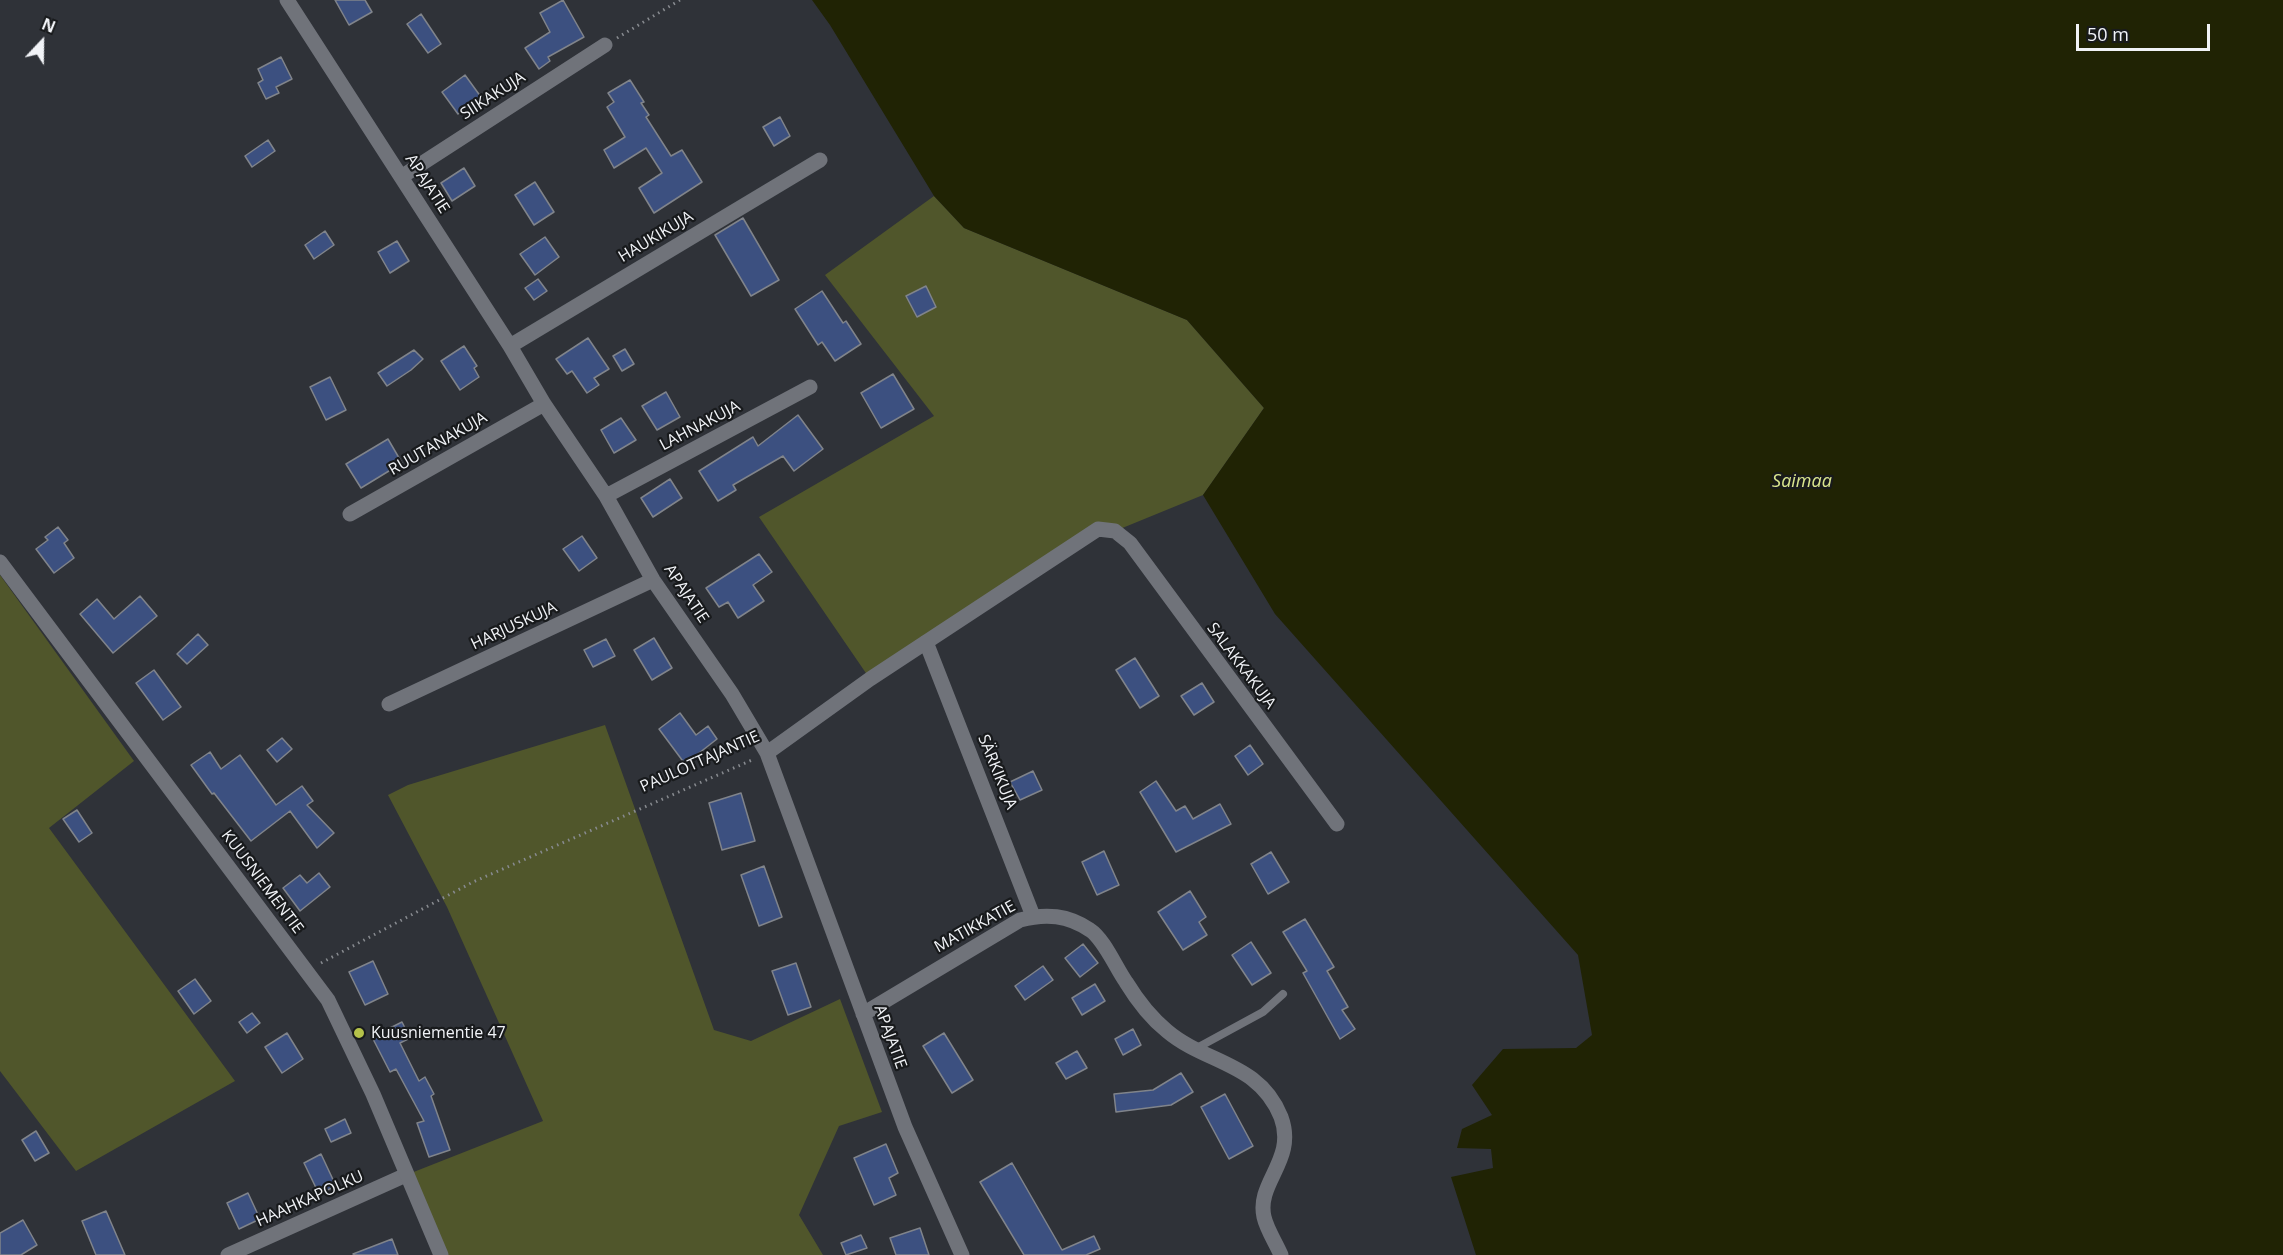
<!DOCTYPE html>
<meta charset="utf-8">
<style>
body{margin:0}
#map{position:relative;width:2283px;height:1255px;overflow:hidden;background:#2f3238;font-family:"Open Sans",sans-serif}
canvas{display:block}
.north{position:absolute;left:12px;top:12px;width:60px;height:60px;-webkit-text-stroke:4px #181a1c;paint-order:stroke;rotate:22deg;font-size:16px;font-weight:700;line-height:24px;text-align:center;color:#f1f3f7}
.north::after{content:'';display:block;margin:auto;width:21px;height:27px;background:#f1f3f7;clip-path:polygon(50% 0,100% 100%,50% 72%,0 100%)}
.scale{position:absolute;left:2076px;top:24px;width:134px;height:27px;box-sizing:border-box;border:3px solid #f1f3f7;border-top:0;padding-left:8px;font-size:18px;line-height:21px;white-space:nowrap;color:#f1f3f7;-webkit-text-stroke:4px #181a1c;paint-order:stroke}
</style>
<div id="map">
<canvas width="2283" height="1255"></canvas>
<div class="north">N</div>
<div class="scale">50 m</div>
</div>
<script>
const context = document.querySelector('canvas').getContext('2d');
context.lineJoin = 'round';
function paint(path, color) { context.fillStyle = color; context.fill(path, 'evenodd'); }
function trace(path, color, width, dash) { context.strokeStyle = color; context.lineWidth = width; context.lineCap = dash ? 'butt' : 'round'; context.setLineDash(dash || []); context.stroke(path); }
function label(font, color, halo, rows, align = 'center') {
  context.font = font + ' "Open Sans",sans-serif'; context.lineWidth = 4.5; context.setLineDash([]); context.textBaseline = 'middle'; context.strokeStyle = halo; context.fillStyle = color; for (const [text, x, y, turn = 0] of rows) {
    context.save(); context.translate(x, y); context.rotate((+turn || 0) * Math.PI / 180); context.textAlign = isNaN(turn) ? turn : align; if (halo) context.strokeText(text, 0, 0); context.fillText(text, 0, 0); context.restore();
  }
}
const green = new Path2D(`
 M934,196L964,228L1187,320L1264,408L1203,495L1115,531L1098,529L870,679L759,517L934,416L825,275Z
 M0,575L134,761L49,828L235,1081L76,1171L0,1071Z
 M605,725L714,1030L751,1041L840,999L882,1112L839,1126L799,1215L823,1255H441L406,1175L543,1121L447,907L388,795L408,785Z`);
const water = new Path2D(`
 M812,0H2283V1255H1476L1451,1177L1493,1168L1491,1149L1457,1148L1462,1129L1492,1115L1472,1085L1503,1049L1576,1048L1592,1035L1578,955L1275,614L1203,495L1264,408L1187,320L964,228L934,196L830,25Z`);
const building = new Path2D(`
 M335,0H365L372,12L349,25Z
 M563,0L584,37L548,57L550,61L539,69L525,48L550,32L540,13Z
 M421,14L441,44L428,53L407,24Z
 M281,57L292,79L276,87L279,93L266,99L258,83L263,80L258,69Z
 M465,75L481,97L458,114L442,92Z
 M630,80L644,102L641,103L649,115L646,117L671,156L682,150L702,182L654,213L639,188L662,173L646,148L614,168L604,150L625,137L607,107L614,102L608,93Z
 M780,117L790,136L774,146L763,127Z
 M268,140L275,151L252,167L245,156Z
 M464,168L475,186L452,201L441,183Z
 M535,182L554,212L534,225L515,195Z
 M743,218L779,280L751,296L715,235Z
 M325,231L334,245L314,259L305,245Z
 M545,237L559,257L535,275L520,254Z
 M397,241L409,261L390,273L378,252Z
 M538,279L547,291L534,300L525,288Z
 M926,286L936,307L917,317L906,296Z
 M822,291L843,323L846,321L861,344L835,361L822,342L818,345L795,309Z
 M588,338L609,369L594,378L599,385L587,393L572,371L567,374L556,359Z
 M464,346L477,366L474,368L479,377L460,390L441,361Z
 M625,349L634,364L622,371L613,356Z
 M414,350L423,359L411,370L387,386L378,373Z
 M893,374L914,409L881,428L861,393Z
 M330,377L346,410L326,420L310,387Z
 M666,392L680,417L657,430L642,406Z
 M798,415L823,449L794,471L783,456L733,485L736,490L718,501L699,471L753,437L758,446Z
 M621,418L636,440L614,453L601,430Z
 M388,439L402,463L361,488L346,464Z
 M670,479L682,498L653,517L641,498Z
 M58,527L68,540L64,543L74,558L54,573L36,549L48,540L45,537Z
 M582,536L597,558L579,571L563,549Z
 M759,554L772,572L753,585L764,601L738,618L728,602L719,607L706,588Z
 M140,596L157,616L113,653L80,614L97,599L114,619Z
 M198,634L208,645L187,664L177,654Z
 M654,638L672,668L652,680L634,650Z
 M606,639L615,656L593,667L584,650Z
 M1135,658L1159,696L1140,708L1116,670Z
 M154,670L181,707L163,720L136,683Z
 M1202,683L1214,702L1194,715L1181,696Z
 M680,713L696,735L708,726L717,739L685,764L659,729Z
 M282,738L292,749L277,762L267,750Z
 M1250,745L1263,764L1248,775L1235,756Z
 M210,752L221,769L240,755L276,805L302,786L313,801L307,805L334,833L317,848L290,811L251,841L214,793L212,794L191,765Z
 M1033,771L1042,790L1020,800L1010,782Z
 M1156,781L1176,811L1185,806L1193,819L1220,804L1231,824L1176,852L1140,792Z
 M741,793L755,841L722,850L709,803Z
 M77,810L92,833L79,842L63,819Z
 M1104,851L1119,885L1097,895L1082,862Z
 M1271,852L1289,882L1268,894L1251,864Z
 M764,866L782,917L759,926L741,875Z
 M319,873L330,887L300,911L283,888L300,875L307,883Z
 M1190,891L1206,917L1199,922L1207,935L1183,950L1158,912Z
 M1305,919L1334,967L1327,971L1348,1007L1342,1010L1355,1029L1340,1039L1303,973L1307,971L1283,932Z
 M1251,942L1271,973L1252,985L1232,955Z
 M1083,944L1098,963L1080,977L1065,958Z
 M373,961L388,994L365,1005L349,972Z
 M796,963L811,1007L788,1015L772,971Z
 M1043,966L1053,980L1025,1000L1015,986Z
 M195,979L211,1001L194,1014L178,991Z
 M1095,984L1105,1001L1082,1015L1072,998Z
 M252,1013L260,1023L247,1033L239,1022Z
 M402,1022L410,1038L400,1043L419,1081L425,1077L434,1094L431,1096L450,1150L429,1157L417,1123L424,1121L396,1069L390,1072L372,1037Z
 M1133,1029L1141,1045L1123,1055L1115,1039Z
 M287,1033L303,1059L282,1073L265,1047Z
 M944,1033L973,1080L952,1093L923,1046Z
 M1077,1051L1087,1068L1066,1079L1056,1063Z
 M1181,1073L1193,1092L1171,1105L1116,1112L1114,1094L1153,1090Z
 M1225,1094L1253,1146L1229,1159L1201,1107Z
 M345,1119L351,1133L331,1142L325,1129Z
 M36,1131L49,1153L35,1161L22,1140Z
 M886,1144L898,1173L889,1178L896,1195L874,1205L854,1158Z
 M321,1154L336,1186L319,1194L304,1163Z
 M1012,1163L1062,1250L1094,1236L1100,1249L1086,1255H1024L980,1182Z
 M248,1193L260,1219L239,1229L227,1203Z
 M106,1211L125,1255H96L82,1221Z
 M23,1220L37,1245L21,1255H0V1233Z
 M920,1228L929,1255H896L890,1238Z
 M861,1235L867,1248L846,1255L841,1243Z
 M392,1239L398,1255H354L353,1254Z`);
const path = new Path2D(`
 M617,38L680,0
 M321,963L473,882L752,760`);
const lane = new Path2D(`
 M1195,1049L1263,1012L1283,994`);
const street = new Path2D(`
 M287,0L510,346L544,404L606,496L653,580L732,694L767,753L905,1127L962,1255
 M401,177L605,45
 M510,346L820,160
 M606,496L810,387
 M350,514L544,404
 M926,642L1033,916
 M389,704L653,580
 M767,753L870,679L1098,529L1115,531L1130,543L1337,824
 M863,1014L1020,920C1046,913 1068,915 1090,930C1104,939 1116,968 1126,982C1137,1000 1151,1018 1167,1031C1206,1064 1259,1062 1281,1117C1297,1160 1256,1182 1264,1217C1267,1230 1276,1243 1281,1255
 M228,1255L406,1175`);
const secondary = new Path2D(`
 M0,562L328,1000L373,1094L441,1255`);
const markers = [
 [359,1033,6,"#b5c24a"]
];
const streetNames = [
 ["SIIKAKUJA",493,96,-33],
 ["APAJATIE",427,184,57],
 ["HAUKIKUJA",656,237,-31],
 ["LAHNAKUJA",700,426,-28],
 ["RUUTANAKUJA",438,444,-30],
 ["APAJATIE",686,594,56],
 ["HARJUSKUJA",514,626,-25],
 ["SALAKKAKUJA",1241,666,53],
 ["PAULOTTAJANTIE",700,762,-24],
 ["SÄRKIKUJA",997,772,68],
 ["KUUSNIEMENTIE",262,882,53],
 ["MATIKKATIE",975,927,-29],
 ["APAJATIE",890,1037,70],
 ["HAAHKAPOLKU",310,1199,-24]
];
const poiNames = [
 ["Kuusniementie 47",371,1033]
];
const waterNames = [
 ["Saimaa",1802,482]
];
paint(green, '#50562b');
paint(water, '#202304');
paint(building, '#3c5080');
trace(building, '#80848b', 1.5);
trace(path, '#888b90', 3, [1.5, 4.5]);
trace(lane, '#70737a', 8);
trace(street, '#70737a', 15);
trace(secondary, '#70737a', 15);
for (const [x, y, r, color] of markers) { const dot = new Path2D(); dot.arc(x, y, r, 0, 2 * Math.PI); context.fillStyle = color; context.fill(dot); trace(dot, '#181a1c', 2); }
label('16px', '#f1f3f7', '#181a1c', streetNames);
label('16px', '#f1f3f7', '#181a1c', poiNames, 'left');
label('italic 18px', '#dae68e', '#181a1c', waterNames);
</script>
